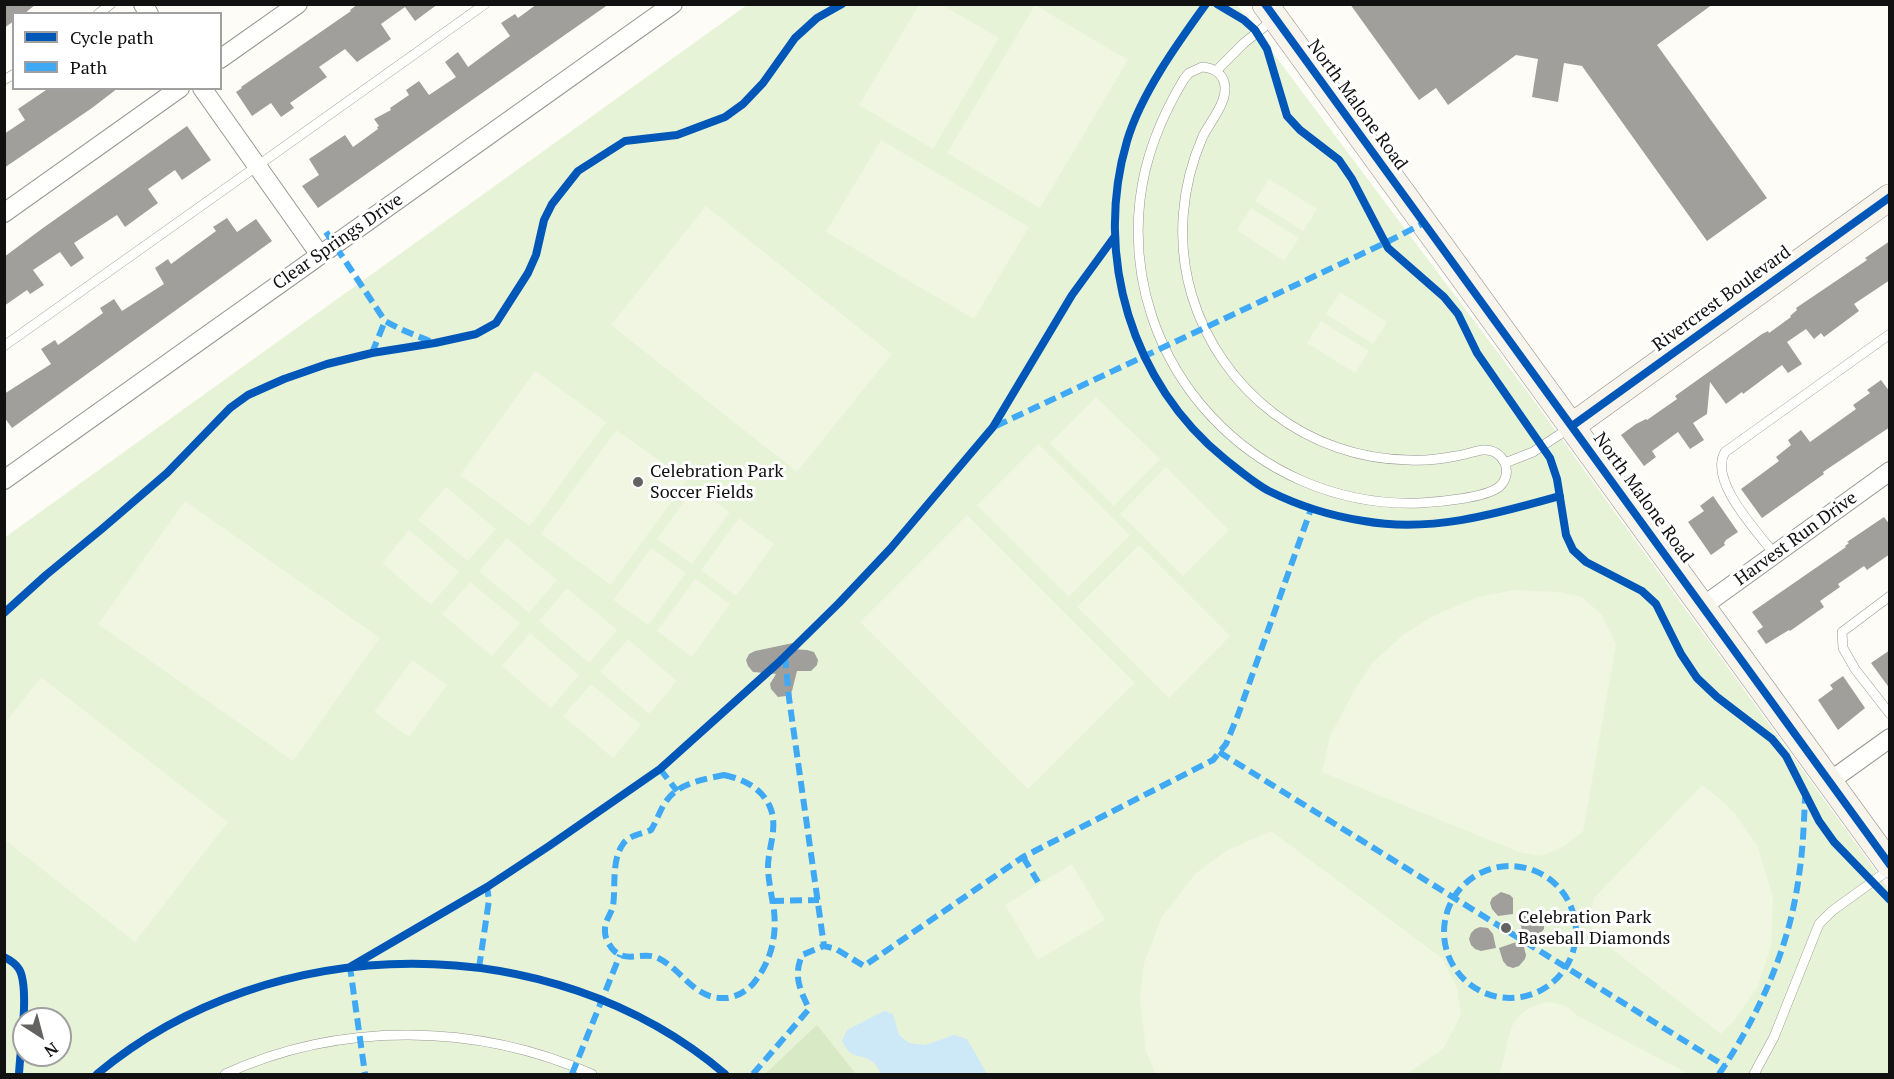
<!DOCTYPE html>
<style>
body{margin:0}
#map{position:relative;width:1894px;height:1079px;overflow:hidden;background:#fdfcf7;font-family:"PT Serif",serif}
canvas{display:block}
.frame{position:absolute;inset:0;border:6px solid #111;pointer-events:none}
.legend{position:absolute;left:12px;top:12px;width:210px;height:78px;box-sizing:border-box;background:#fff;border:2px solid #a0a0a0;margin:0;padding:8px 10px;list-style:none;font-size:18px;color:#111}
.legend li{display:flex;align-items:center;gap:12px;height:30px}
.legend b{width:30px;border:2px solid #a0a0a0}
.north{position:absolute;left:12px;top:1007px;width:60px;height:60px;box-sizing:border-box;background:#fff;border:2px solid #a0a0a0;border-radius:50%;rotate:144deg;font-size:16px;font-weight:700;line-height:24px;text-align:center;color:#111}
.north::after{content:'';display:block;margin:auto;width:21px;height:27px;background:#646362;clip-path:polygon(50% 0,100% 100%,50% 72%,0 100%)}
</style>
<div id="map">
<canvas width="1894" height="1079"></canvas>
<div class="frame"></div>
<ul class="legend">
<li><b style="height:8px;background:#0057b8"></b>Cycle path</li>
<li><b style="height:8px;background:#3fa9f5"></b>Path</li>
</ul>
<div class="north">N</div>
</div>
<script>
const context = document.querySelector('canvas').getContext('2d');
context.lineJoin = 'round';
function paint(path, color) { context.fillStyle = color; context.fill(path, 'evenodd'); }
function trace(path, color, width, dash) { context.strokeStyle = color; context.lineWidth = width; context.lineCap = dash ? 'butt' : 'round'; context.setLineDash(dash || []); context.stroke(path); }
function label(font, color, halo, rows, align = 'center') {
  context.font = font + ' "PT Serif",serif'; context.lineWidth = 6; context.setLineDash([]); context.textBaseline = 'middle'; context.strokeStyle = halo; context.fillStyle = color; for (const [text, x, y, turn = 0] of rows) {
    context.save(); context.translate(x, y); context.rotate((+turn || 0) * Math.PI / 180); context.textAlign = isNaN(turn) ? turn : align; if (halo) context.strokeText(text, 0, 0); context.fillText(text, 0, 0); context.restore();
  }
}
const green = new Path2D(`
 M747,5H1237L1529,394L1889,889V1074H5L4,538ZM24,1019H60V1055H24Z`);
const forest = new Path2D(`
 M817,1025L856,1074H765Z`);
const pitch = new Path2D(`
 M919,5H942L999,38L933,149L859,105Z
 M1035,5L1128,60L1040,208L947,153Z
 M881,140L1029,227L974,319L826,232Z
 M1269,179L1317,209L1303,231L1255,201Z
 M706,206L892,354L797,472L611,325Z
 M1251,208L1299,238L1284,261L1237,230Z
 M1340,292L1387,322L1373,344L1326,314Z
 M1321,321L1369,351L1355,373L1307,343Z
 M535,371L606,422L530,526L460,475Z
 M1096,397L1160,459L1114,506L1050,443Z
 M616,430L687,480L611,585L541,534Z
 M1038,444L1130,535L1069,597L977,505Z
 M1166,467L1229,530L1183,576L1120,514Z
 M446,487L496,529L468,561L418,520Z
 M695,487L730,512L692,564L657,539Z
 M185,501L380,638L293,761L98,624Z
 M967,515L1135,683L1028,789L860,622Z
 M739,518L774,544L736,596L701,570Z
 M409,530L459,572L431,605L382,563Z
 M507,538L557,580L529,613L479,571Z
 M1139,545L1230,636L1169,698L1077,607Z
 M651,548L686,573L648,625L613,600Z
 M695,579L730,604L692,657L657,631Z
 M470,582L520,623L492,656L442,614Z
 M567,588L617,630L589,663L539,621Z
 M1514,590L1560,592L1582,597L1602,615L1616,644L1583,832L1561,848L1540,856L1519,852L1322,772L1330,736L1354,691L1372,663L1404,634L1435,615L1478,597Z
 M530,633L579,675L551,708L502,666Z
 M628,639L677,681L649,714L600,672Z
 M412,660L447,685L409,737L374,712Z
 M41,677L228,822L135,942L5,840V723Z
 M591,684L641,725L613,758L563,716Z
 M1702,785L1719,798L1736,815L1758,847L1773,898L1771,946L1758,986L1737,1017L1721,1034L1608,946C1589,929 1588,924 1594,898Z
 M1271,831L1442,958L1457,988L1461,1015L1443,1049L1407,1074H1155L1146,1051L1140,998L1144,963L1162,917L1195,874L1226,851Z
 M1072,864L1105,920L1038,960L1005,905Z
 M1550,1002L1566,1006L1578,1016L1689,1074H1499C1513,1039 1502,1010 1550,1002Z`);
const water = new Path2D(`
 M884,1011L893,1014L899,1035L909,1043L925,1045L954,1035L967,1039L987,1074H882C879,1071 877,1065 873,1062C861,1052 852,1062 842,1041L847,1030Z`);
const building = new Path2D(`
 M4,4H36L24,14H14V21L4,28Z
 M358,4H438L415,21L405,7L381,24L391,39L357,62L345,49L319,67L327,77L290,103L294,108L281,117L271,103L252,116L236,92L242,88L241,87L351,11L350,10Z
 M537,4H609L318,208L302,186L319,175L309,159L345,135L353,147L378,129L377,127L379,126L374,119L391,110L390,108L409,95L406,90L419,81L429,95L456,77L445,62L458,52L468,67L510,36L501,23L515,14L518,18Z
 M1350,4H1713L1657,45L1767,198L1707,241L1582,66L1564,63L1558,102L1532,97L1538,59L1516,55L1448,105L1436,88L1419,100Z
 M49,88H118L92,108L4,168V134L25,120L18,109Z
 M187,126L211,160L182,180L175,170L148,189L158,203L125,227L117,215L74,243L84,258L71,267L60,252L33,270L44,285L30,294L27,290L4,306V257L43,228Z
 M227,218L237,232L256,219L272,241L12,428L4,417V394L51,364L41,349L55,340L58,345L75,333L103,313L100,308L114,299L122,311L164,284L155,268L168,259L171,264L216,231L213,227Z
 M1890,241V280L1854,304L1859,311L1824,337L1821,333L1814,339L1806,329L1787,342L1802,364L1788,373L1782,365L1743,394L1742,392L1726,404L1710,382L1707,414L1693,423L1704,440L1690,449L1678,432L1652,451L1656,457L1644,466L1621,435L1636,424L1646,419L1647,420L1677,399L1675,396L1762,334L1768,331L1769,333L1791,317L1790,316L1797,310L1796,308L1867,260L1865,258Z
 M1881,380L1890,392V427L1823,472L1824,474L1762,518L1741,489L1779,461L1776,457L1791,445L1788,440L1801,430L1810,442L1856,409L1853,405L1870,393L1867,390Z
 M1713,496L1738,532L1726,540L1724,543L1725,545L1711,555L1688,522L1704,511L1700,506Z
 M1884,517L1890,525V554L1867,570L1864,566L1838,584L1840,587L1820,601L1824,607L1790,631L1789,630L1766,644L1757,631L1763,627L1752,612L1846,547L1845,546L1849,543L1847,542Z
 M793,643L792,649L807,650L814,652L818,660L817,665L811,671H797L792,691L786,696L778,697L771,689L770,684L776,674L753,672L748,666L746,660L749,654L755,651Z
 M1890,650V689L1871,663Z
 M1843,676L1865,708L1838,730L1818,700L1833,689L1830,685Z
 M1501,892L1510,895L1513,898V914L1498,916L1492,909L1490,903L1492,898Z
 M1531,913L1541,916L1544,920V929L1538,936L1524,939L1519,918Z
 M1480,927L1488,928L1493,934L1496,948L1481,951L1475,949L1471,945L1469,939L1471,933L1475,929Z
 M1522,940L1526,955L1525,959L1519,966L1513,968L1507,966L1503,961L1499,948Z`);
const lane = new Path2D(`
 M98,14L111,4
 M1202,67C1214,68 1224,74 1225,87C1226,104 1210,122 1203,136C1181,186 1176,243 1192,296C1221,391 1308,459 1409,460C1425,461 1441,459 1456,456C1465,455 1474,451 1483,450C1503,448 1515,473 1499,487C1485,498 1438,502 1420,503C1253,509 1121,364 1140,200C1145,156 1161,117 1184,79L1189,73Z
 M1216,71L1244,43L1274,19
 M4,80L14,74
 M4,346L485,4
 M1505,463L1533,452L1571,427
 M1775,555C1758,532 1708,481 1725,452L1890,334
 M1890,596L1842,632L1843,648L1855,669L1890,714
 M225,1074C341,1021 476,1023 592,1074
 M1754,1074L1774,1037L1819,924L1832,911L1890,869`);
const street = new Path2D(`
 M143,4L149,14
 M220,59L298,4
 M202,88L320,255
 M4,213L180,88
 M4,480L673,4
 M1703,606L1890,471
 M1830,781L1890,738`);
const secondary = new Path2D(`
 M1265,4L1890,865
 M1572,426L1890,197`);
const quiet = new Path2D(`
 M326,232L385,321L400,329L432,342
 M372,353L385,321
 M996,426L1385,243L1424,223
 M785,656L789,698L824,946
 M1219,752L1725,1066
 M660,769L677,791
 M724,775C743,779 762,788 770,807C779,828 767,850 768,870C769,884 772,897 774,911C777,936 771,960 756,980C750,989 738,997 726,998C694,1000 683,970 658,958C641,950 622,967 609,944C607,941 605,936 605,932C604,921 611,915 613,906C616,887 611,861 623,844C629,835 642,834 651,830C657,821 660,809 667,800C679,783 705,779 724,775Z
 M1023,857L1038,882
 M1444 932a66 66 0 1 1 132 0a66 66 0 1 1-132 0Z
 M772,901L819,900
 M352,966L350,967L365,1074
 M479,968L489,900L487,887
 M572,1074L620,955
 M753,1074L809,1009C800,989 793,977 802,955L824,946L836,949L864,966L1023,857L1213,760L1226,744L1238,715L1311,509
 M1719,1074C1759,1015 1790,947 1799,875C1803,849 1804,823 1805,797`);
const cycleway = new Path2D(`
 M1206,4C1177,44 1141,94 1127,141C1093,256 1132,384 1225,459C1239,470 1254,483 1269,491C1299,506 1331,516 1364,521C1431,533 1496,514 1560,496
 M1217,4L1244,20L1255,30L1267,49L1287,116L1300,130L1339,160L1352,179L1388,248L1444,297L1458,314L1477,353L1550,458L1557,479L1566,535L1573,550L1586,562L1642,591L1656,604L1681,654L1697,678L1717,697L1772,739L1786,756L1819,821L1834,842L1890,900
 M1265,4L1890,865
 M1572,426L1890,197
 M4,613L46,575L103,528L167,473L230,408L248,395L284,379L327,364L372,353L435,343L476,334L496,323L528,273L536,255L544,220L552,204L578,171L625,141L677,135L725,117L743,104L763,83L795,38L817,18L842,4
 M4,957C10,960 16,964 19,969C30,987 20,1051 19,1074
 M350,967L487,887L549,846L660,769L778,663L839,603L890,549L993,427L1072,295L1115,236
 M97,1074C272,928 551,926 725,1074`);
const markers = [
 [638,482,6,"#646362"],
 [1506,928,6,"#646362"]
];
const streetNames = [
 ["North Malone Road",1357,105,54],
 ["Clear Springs Drive",338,242,-35],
 ["Rivercrest Boulevard",1722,299,-36],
 ["North Malone Road",1643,498,54],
 ["Harvest Run Drive",1796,539,-36]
];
const poiNames = [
 ["Celebration Park",650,472],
 ["Soccer Fields",650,493],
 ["Celebration Park",1518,918],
 ["Baseball Diamonds",1518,939]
];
paint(green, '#e7f3d7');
paint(forest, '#d8eac5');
paint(pitch, '#f0f6e1');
paint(water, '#cde8f7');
paint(building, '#a19f9c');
trace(lane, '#979795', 10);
trace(street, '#979795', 20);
trace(secondary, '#8e8d8b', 27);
trace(lane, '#fffffe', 9);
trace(street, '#fffffe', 18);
trace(secondary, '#f6f4eb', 26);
trace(quiet, '#3fa9f5', 6, [12, 6]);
trace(cycleway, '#0057b8', 8);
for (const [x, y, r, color] of markers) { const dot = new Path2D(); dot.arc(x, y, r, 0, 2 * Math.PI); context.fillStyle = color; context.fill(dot); trace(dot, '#fff', 2); }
label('18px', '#111', '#fff', streetNames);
label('18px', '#111', '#fff', poiNames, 'left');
</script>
